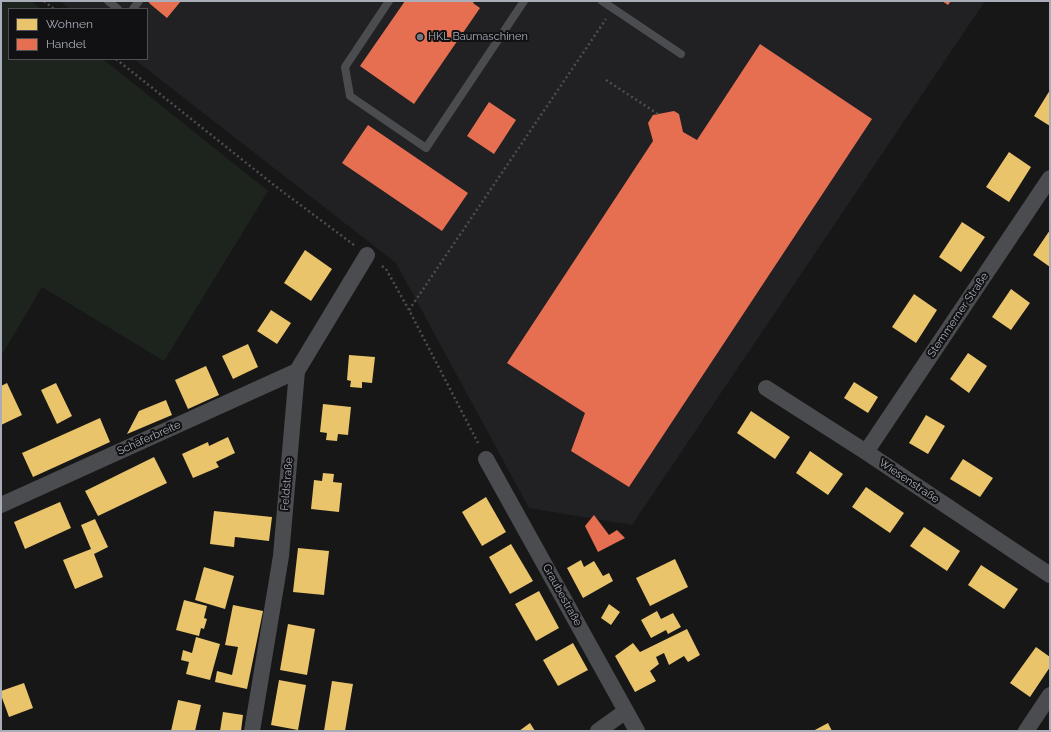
<!DOCTYPE html>
<meta charset="utf-8">
<style>
body{margin:0}
#map{position:relative;width:1051px;height:732px;overflow:hidden;background:#171717;font-family:Raleway,sans-serif}
canvas{display:block}
.frame{position:absolute;inset:0;border:2px solid #a8adb8;pointer-events:none}
.legend{position:absolute;left:8px;top:8px;width:140px;height:52px;box-sizing:border-box;background:#111113;border:1px solid #4d4f55;margin:0;padding:5px 7px;list-style:none;font-size:12px;color:#a8adb8}
.legend li{display:flex;align-items:center;gap:8px;height:20px}
.legend b{width:20px;border:1px solid #4d4f55}
</style>
<div id="map">
<canvas width="1051" height="732"></canvas>
<div class="frame"></div>
<ul class="legend">
<li><b style="height:11px;background:#e9c46a"></b>Wohnen</li>
<li><b style="height:11px;background:#e76f51"></b>Handel</li>
</ul>
</div>
<script>
const context = document.querySelector('canvas').getContext('2d');
context.lineJoin = 'round';
function paint(path, color) { context.fillStyle = color; context.fill(path, 'evenodd'); }
function trace(path, color, width, dash) { context.strokeStyle = color; context.lineWidth = width; context.lineCap = dash ? 'butt' : 'round'; context.setLineDash(dash || []); context.stroke(path); }
function label(font, color, halo, rows, align = 'center') {
  context.font = font + ' Raleway,sans-serif'; context.lineWidth = 4; context.setLineDash([]); context.textBaseline = 'middle'; context.strokeStyle = halo; context.fillStyle = color; for (const [text, x, y, turn = 0] of rows) {
    context.save(); context.translate(x, y); context.rotate((+turn || 0) * Math.PI / 180); context.textAlign = isNaN(turn) ? turn : align; if (halo) context.strokeText(text, 0, 0); context.fillText(text, 0, 0); context.restore();
  }
}
const built = new Path2D(`
 M60,1H985L632,525L529,508L396,263L134,59H147V9H70Z`);
const green = new Path2D(`
 M1,1H31L41,9H9V59H103L268,191L164,361L42,287L1,356Z`);
const homes = new Path2D(`
 M1050,90V126L1034,116Z
 M1009,152L1031,167L1009,202L986,187Z
 M962,222L985,237L961,272L939,257Z
 M1050,230V267L1033,255Z
 M305,250L332,269L311,301L284,283Z
 M1011,289L1030,303L1011,330L992,317Z
 M914,294L937,310L916,343L892,327Z
 M271,310L291,323L277,344L257,331Z
 M248,344L258,367L233,379L222,356Z
 M968,353L987,366L969,393L950,379Z
 M349,355L375,357L372,383L362,382V388L350,387L351,381L347,380Z
 M206,366L219,395L188,409L175,380Z
 M854,382L878,397L868,413L844,398Z
 M7,383L22,415L1,425V386Z
 M56,383L72,416L57,424L41,390Z
 M166,400L172,415L127,434L139,411Z
 M323,404L351,407L348,435L338,434L337,441L326,440L327,433L320,432Z
 M751,411L790,437L775,459L737,433Z
 M926,415L945,426L928,454L909,443Z
 M100,418L110,442L33,477L22,453Z
 M228,437L235,453L216,462L219,467L193,478L182,454L208,442L209,446Z
 M810,451L843,474L828,495L796,473Z
 M154,457L167,483L98,516L85,491Z
 M963,459L993,478L980,497L950,479Z
 M323,473L334,474L333,482L342,483L339,512L311,509L314,480L322,481Z
 M866,487L904,513L890,533L852,507Z
 M486,497L506,532L482,546L462,512Z
 M60,502L71,528L25,549L14,522Z
 M214,511L272,517L269,541L235,537L234,547L210,544Z
 M95,519L108,547L94,554L103,577L75,589L63,560L91,549L81,525Z
 M924,527L960,551L947,571L910,546Z
 M511,544L533,581L510,594L489,557Z
 M298,548L329,551L324,595L293,592Z
 M675,559L688,587L650,606L636,578Z
 M581,560L584,567L594,561L603,576L609,573L613,581L583,598L567,568Z
 M981,565L1018,589L1004,609L968,585Z
 M204,567L234,576L225,609L195,600Z
 M539,591L559,628L536,641L515,604Z
 M184,600L207,606L204,618L207,619L204,629L201,628L199,636L176,630Z
 M609,604L620,612L611,625L601,618Z
 M233,605L263,611L247,689L215,682L217,671L232,675L238,647L225,645Z
 M657,611L661,619L673,613L681,627L668,634L666,630L651,638L641,620Z
 M288,624L315,629L307,675L280,670Z
 M687,629L700,655L688,662L684,656L669,665L664,653L656,657L659,664L650,671L656,681L635,692L615,656L633,643L640,652Z
 M196,637L220,644L210,680L186,674L189,662L181,660L183,650L192,653Z
 M573,643L588,670L558,686L543,660Z
 M1036,647L1050,657V667L1030,697L1010,683Z
 M279,680L306,685L298,730L271,725Z
 M332,681L353,684L345,731H324Z
 M24,683L33,708L9,717L1,695V691Z
 M178,700L201,705L195,731H171Z
 M223,712L243,715L241,731H220Z
 M530,723L535,731H519Z
 M828,723L832,731H813Z`);
const shops = new Path2D(`
 M150,1H181L167,18L149,3Z
 M405,1H474L473,3L480,8L414,104L360,66Z
 M942,1H951L948,5Z
 M760,44L872,119L629,487L571,451L585,413L507,363L653,141L648,123L653,115L674,111L679,114L683,132L697,140Z
 M489,102L516,120L494,154L467,136Z
 M368,125L468,193L442,231L342,163Z
 M594,515L609,535L617,530L625,538L598,552L585,526Z`);
const path = new Path2D(`
 M44,1L54,9
 M116,59L279,189L354,245
 M606,80L658,114
 M382,266L386,269L409,310L478,443
 M409,310L606,19`);
const lane = new Path2D(`
 M108,1L118,9
 M389,1L345,67L350,96L426,148L524,1
 M602,1L681,54
 M133,9L139,1`);
const street = new Path2D(`
 M766,388L866,452L1050,575
 M866,452L1050,178
 M486,459L637,731
 M1,505L297,371
 M252,731L281,556L297,371L367,255
 M598,731L626,711
 M1026,731L1050,695`);
const markers = [
 [420,37,4,"#757880"]
];
const poiNames = [
 ["HKL Baumaschinen",428,37]
];
const streetNames = [
 ["Stemmerner Straße",958,315,-56],
 ["Schäferbreite",149,438,-24],
 ["Wiesenstraße",909,481,34],
 ["Feldstraße",287,484,-85],
 ["Graubestraße",562,595,61]
];
paint(built, '#212123');
paint(green, '#1d241e');
paint(homes, '#e9c46a');
paint(shops, '#e76f51');
trace(path, '#4d4e52', 2.5, [2, 3]);
trace(lane, '#4b4c50', 8);
trace(street, '#4b4c50', 16);
for (const [x, y, r, color] of markers) { const dot = new Path2D(); dot.arc(x, y, r, 0, 2 * Math.PI); context.fillStyle = color; context.fill(dot); trace(dot, '#111113', 1.5); }
label('11px', '#a8adb8', '#111113', poiNames, 'left');
label('11px', '#a8adb8', '#111113', streetNames);
</script>
